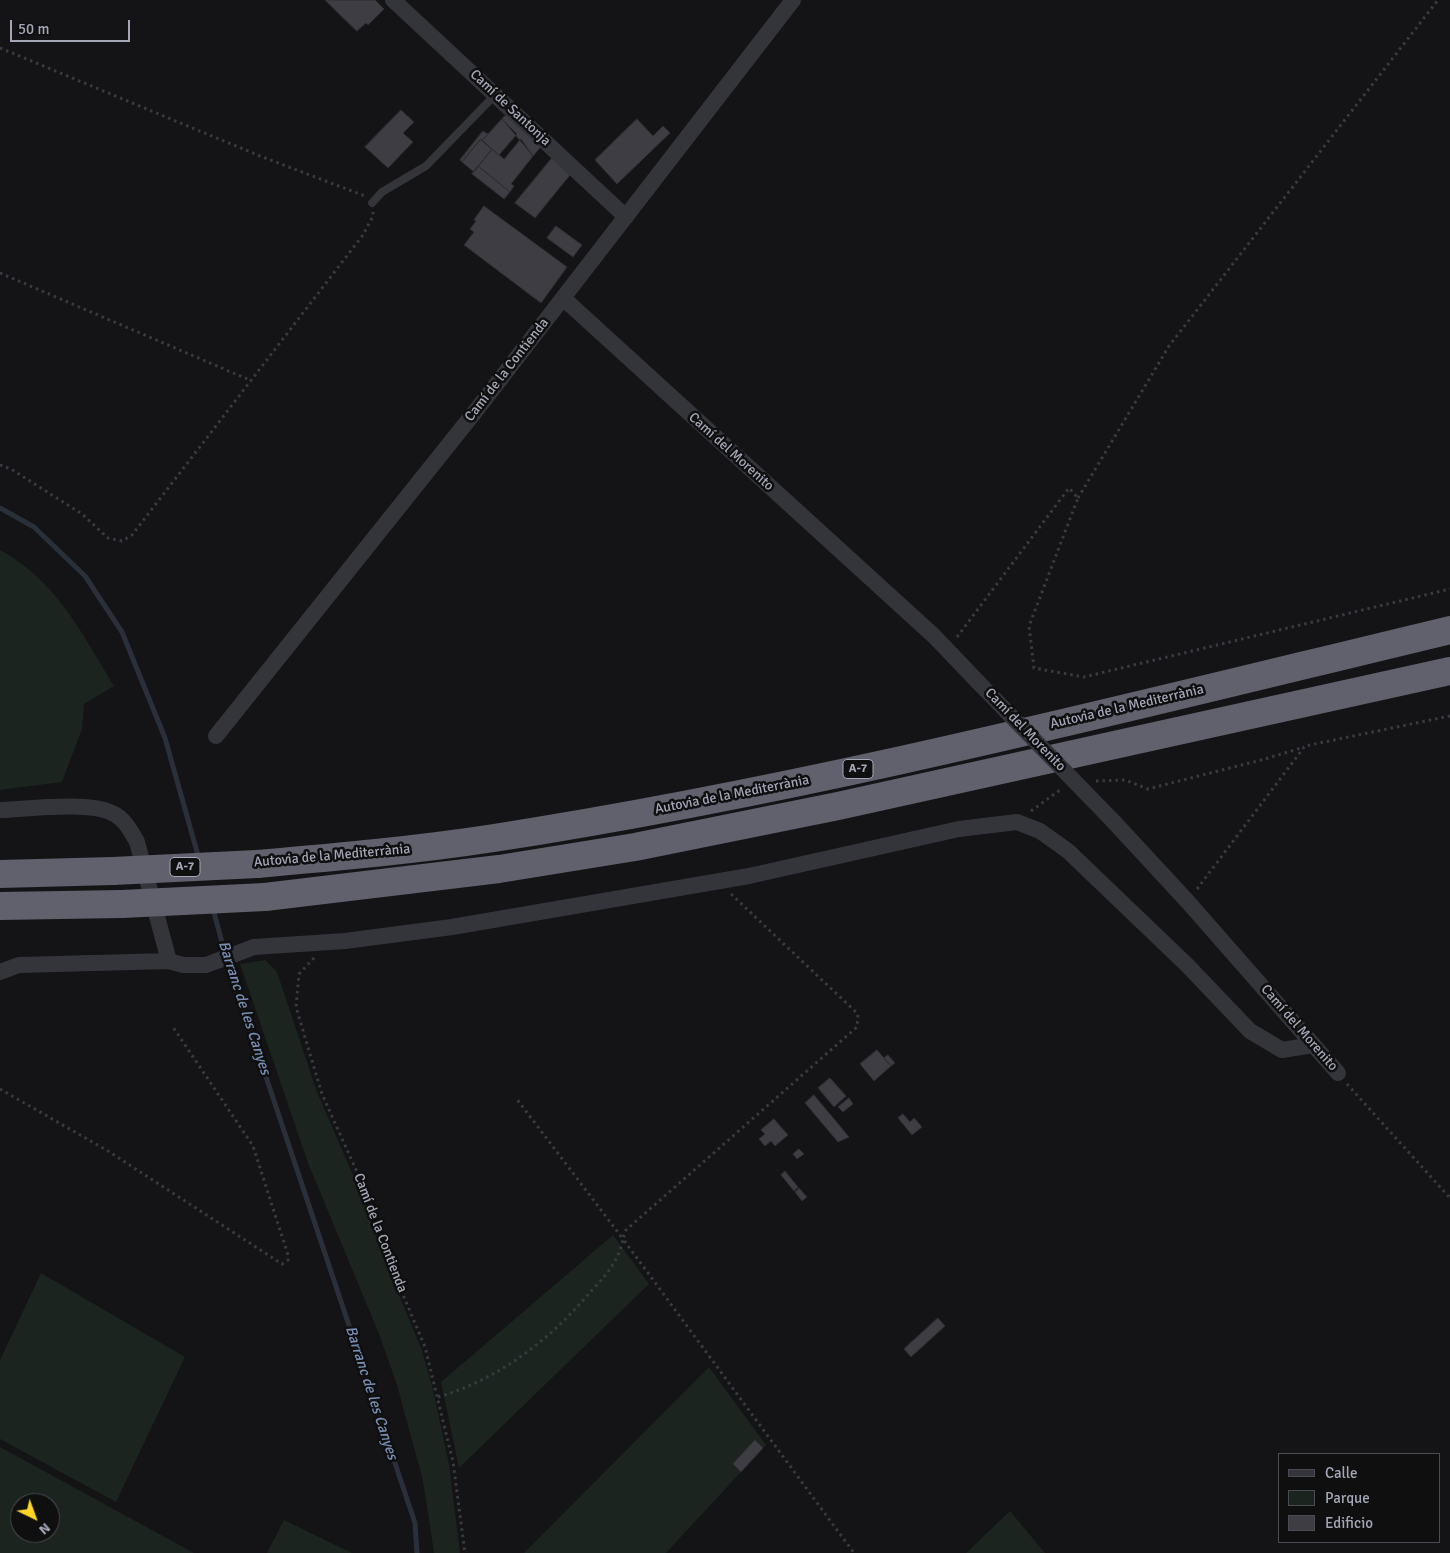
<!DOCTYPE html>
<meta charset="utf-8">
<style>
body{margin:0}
#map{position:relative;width:1450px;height:1553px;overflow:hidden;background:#141316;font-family:Signika,sans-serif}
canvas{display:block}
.legend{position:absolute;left:1278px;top:1453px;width:162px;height:90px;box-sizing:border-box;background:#0f0f10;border:1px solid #4b4c53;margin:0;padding:6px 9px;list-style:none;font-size:15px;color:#a4a7b7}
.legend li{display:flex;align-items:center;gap:10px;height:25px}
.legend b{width:25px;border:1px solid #4b4c53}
.north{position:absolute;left:10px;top:1493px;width:50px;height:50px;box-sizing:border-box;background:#0f0f10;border:1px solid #4b4c53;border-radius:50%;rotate:138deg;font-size:14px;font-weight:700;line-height:20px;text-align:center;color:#a4a7b7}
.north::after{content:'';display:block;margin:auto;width:18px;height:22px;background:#fed623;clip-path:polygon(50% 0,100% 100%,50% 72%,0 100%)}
.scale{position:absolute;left:10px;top:20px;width:120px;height:22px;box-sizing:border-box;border:2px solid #a4a7b7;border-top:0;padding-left:6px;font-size:15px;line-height:18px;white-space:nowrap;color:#a4a7b7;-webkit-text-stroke:4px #0f0f10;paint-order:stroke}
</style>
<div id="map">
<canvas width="1450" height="1553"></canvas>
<ul class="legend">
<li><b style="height:6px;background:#34343b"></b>Calle</li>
<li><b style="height:14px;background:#1b241e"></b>Parque</li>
<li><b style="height:14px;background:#3e3d43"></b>Edificio</li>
</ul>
<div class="north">N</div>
<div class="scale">50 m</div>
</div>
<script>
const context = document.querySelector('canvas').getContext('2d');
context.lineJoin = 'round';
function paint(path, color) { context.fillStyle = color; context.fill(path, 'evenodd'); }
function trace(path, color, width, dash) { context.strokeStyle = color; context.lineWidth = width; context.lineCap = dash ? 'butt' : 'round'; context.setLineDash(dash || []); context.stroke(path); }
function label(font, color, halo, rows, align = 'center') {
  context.font = font + ' Signika,sans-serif'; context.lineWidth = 5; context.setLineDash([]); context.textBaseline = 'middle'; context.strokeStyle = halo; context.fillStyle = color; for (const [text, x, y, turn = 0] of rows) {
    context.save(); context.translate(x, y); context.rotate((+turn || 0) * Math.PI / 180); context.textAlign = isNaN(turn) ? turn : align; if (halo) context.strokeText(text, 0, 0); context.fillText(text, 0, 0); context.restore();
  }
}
const green = new Path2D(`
 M0,550C57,581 81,632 114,686L84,704L82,729L62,782L0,790Z
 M265,960L277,972L317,1092L370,1214L385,1261L421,1348L432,1385L449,1464L460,1553H434L423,1481L397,1385L379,1334L308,1163L240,964Z
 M613,1235L649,1284L459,1468L441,1382Z
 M41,1273L185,1357L116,1502L0,1439V1360Z
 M709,1367L766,1445L666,1553H524Z
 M0,1447L194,1553H0ZM20,1503H50V1533H20Z
 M1010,1511L1045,1553H966Z
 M284,1520L352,1553H267Z`);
const stream = new Path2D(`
 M0,508L34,527L85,576L122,632L165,738L199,859
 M213,909L226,957L415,1523L417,1553`);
const building = new Path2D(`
 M325,0H375L384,9L368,25L366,23L357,31Z
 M401,110L414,122L403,133L413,142L388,168L365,147Z
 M510,111L544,143L533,156L502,119Z
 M502,119L517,134L499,155L482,141Z
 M637,119L653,136L663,126L670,133L617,184L595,160Z
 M483,131L488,134L482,141L481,139L462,162L460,160Z
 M481,139L492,149L474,172L462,162Z
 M521,139L533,156L511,184L514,186L510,192L478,166L492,149L504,159Z
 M552,158L570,175L535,218L515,203Z
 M478,166L510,192L504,199L472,174Z
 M484,206L567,267L541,303L464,245L474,232L470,229L476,221L474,220Z
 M556,226L582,245L573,257L547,238Z
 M877,1050L891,1066L874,1081L860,1064Z
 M888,1055L895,1063L891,1066L884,1058Z
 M830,1078L846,1096L834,1107L818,1088Z
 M814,1095L849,1137L838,1142L805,1103Z
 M849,1098L853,1104L843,1112L838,1107Z
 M903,1114L910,1122L914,1118L922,1127L912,1135L898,1118Z
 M774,1119L788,1135L775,1146L771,1141L765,1146L759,1139L765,1134L761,1130Z
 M799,1149L804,1154L797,1159L793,1154Z
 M785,1171L798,1187L794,1191L781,1175Z
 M799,1188L807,1197L802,1201L795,1192Z
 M938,1318L945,1326L911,1357L904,1349Z
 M755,1440L763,1448L741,1472L733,1464Z`);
const path = new Path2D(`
 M0,48L260,156L365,196
 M0,273L252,381
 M0,465L11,469L82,514L108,538L122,541L132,535L363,235L373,216V212
 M1078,498L1169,346L1438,0
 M957,637L1069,488L1078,498L1029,626L1034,668L1084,677L1450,589
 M1096,781L1125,780L1148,789L1265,759L1304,747
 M1031,811L1060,790
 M1197,889L1305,746L1450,716
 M731,894L858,1014L857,1027L626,1230L623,1239L854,1553
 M314,958L299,974L296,1007L322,1094L370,1201L388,1259L425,1347L453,1462L465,1553
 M1347,1084L1450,1198
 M0,1089L108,1151L282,1264L288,1260V1255L253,1146L173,1027
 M438,1397C500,1379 552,1338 592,1290C607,1274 619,1260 623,1239L516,1098`);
const lane = new Path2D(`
 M372,203L382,192L426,166L495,95`);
const street = new Path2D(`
 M393,0L626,217
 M563,298L934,636L978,682
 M216,736L478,408L793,0
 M0,810C28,809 89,801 112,813C124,818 131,831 137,842L169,961
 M1114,822L1188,902L1338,1073
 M0,972L19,965L169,961L183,965H206L254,947L345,941L452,927L749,876L959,829L1017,822L1040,831L1068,851L1187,965L1250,1031L1282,1050L1313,1045`);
const highway = new Path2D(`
 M257,864C337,857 416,850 494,838C817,788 1133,706 1450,630
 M0,874L113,871
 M265,897L499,869L635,847L838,806L1450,671
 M0,906L122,904`);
const streetBridge = new Path2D(`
 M978,682L1114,822`);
const highwayBridge = new Path2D(`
 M113,871L257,864
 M122,904L265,897`);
const shields = [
 [858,769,30],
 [185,867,30]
];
const shieldNames = [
 ["A-7",858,769],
 ["A-7",185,867]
];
const streetNames = [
 ["Camí de Santonja",510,108,43],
 ["Camí de la Contienda",507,370,-52],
 ["Camí del Morenito",731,452,42],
 ["Autovia de la Mediterrània",1127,707,-13],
 ["Camí del Morenito",1025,730,46],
 ["Autovia de la Mediterrània",732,795,-11],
 ["Autovia de la Mediterrània",332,856,-5],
 ["Camí del Morenito",1299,1028,49],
 ["Camí de la Contienda",380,1233,69]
];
const waterNames = [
 ["Barranc de les Canyes",244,1008,72],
 ["Barranc de les Canyes",371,1393,72]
];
paint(green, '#1b241e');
trace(stream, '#29303a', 5);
paint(building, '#3e3d43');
trace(building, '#2e2d32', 1);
trace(path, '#3a3b42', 3, [2.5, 4]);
trace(lane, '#34343b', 8);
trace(street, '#34343b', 16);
trace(highway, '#60616c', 28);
trace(streetBridge, '#34343b', 16);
trace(highwayBridge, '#60616c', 28);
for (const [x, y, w] of shields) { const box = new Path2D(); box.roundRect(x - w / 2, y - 9.5, w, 19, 4); context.fillStyle = '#0f0f10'; context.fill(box); trace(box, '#a4a7b7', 1); }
label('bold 12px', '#a4a7b7', null, shieldNames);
label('14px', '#a4a7b7', '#0f0f10', streetNames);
label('italic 15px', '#788fb5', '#0f0f10', waterNames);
</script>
